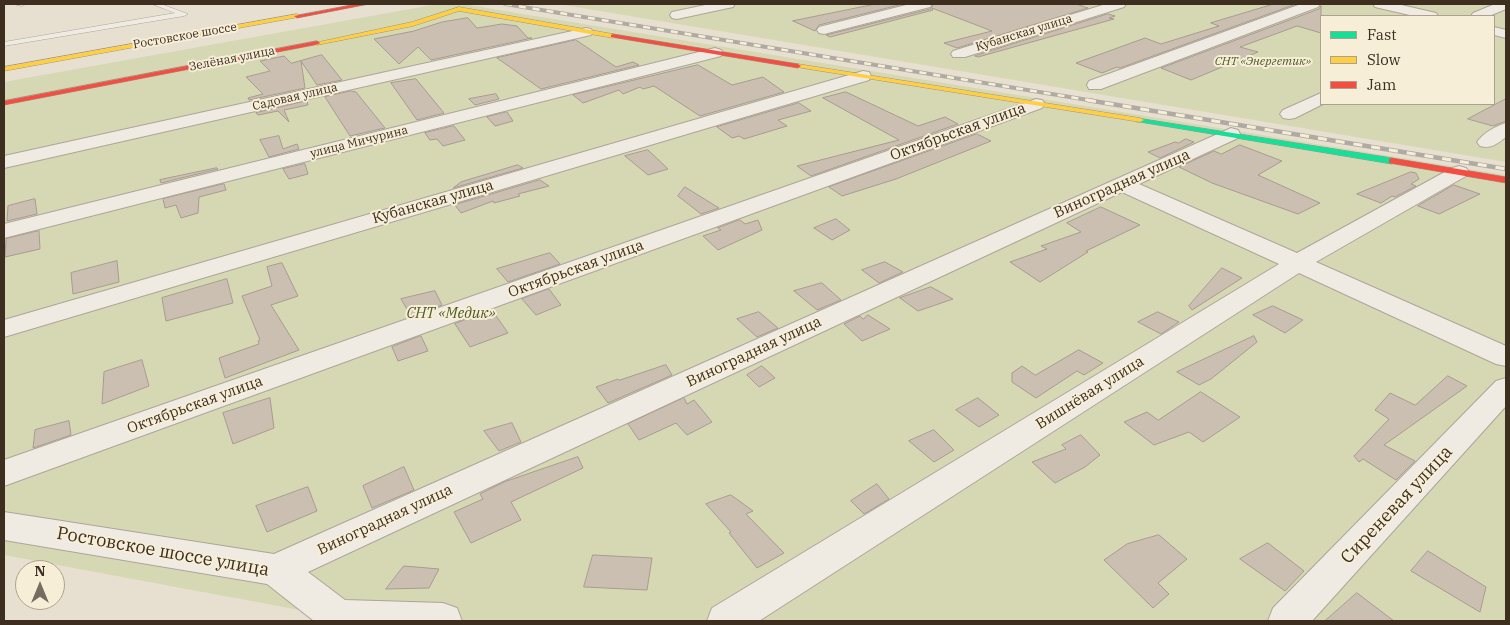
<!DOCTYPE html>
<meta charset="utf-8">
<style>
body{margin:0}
#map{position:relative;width:1510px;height:625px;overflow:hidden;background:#e7e0d1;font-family:"IBM Plex Serif",serif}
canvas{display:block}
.frame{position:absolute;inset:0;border:5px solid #3d2e20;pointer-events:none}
.legend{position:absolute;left:1320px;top:15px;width:175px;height:90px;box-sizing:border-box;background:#f7eed8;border:1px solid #ada18e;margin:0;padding:6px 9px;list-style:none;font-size:15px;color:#3d2e20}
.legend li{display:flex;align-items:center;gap:10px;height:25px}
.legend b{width:25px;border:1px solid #ada18e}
.north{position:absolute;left:15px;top:560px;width:50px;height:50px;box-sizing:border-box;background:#f7eed8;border:1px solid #ada18e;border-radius:50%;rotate:0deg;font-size:14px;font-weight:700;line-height:20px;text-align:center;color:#3d2e20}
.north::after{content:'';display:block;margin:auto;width:18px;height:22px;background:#786c5e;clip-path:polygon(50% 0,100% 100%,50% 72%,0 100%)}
</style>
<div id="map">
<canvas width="1510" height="625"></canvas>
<div class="frame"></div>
<ul class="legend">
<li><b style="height:6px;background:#16e098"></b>Fast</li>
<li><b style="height:6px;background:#ffcf43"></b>Slow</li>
<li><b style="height:6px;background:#f24e42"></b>Jam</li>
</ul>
<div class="north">N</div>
</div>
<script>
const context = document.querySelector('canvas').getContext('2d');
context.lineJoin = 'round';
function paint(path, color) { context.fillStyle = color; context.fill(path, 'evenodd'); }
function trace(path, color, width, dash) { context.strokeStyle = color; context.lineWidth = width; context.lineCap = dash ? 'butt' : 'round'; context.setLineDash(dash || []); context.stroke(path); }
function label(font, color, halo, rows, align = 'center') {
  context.font = font + ' "IBM Plex Serif",serif'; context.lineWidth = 4; context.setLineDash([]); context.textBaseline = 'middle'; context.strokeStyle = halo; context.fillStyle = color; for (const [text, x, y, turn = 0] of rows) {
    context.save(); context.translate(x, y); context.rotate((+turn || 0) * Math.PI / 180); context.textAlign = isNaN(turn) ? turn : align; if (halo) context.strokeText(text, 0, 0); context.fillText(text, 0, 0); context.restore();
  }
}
const green = new Path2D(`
 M438,4H462L1506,175V621H336L337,617L4,555V82Z
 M558,4H1506V162ZM1321,16H1494V104H1321Z`);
const building = new Path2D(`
 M876,4H903L819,25L815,31L793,21Z
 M934,4H1076L1088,8L957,48L944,43L992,31L932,8L933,10L830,37L826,35L930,9Z
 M1274,4H1296L1120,68L1117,67L1102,73L1076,63L1145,38L1161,44L1219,26L1211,23Z
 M1321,6V33L1297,26L1240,47L1258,52L1191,80L1161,68L1319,9Z
 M1108,14L1115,16L1109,18L1114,19L978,57L975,56Z
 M468,18L477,28L502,24L517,26L528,38H532L431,60L418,47L399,64L374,39L414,31L442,22Z
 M576,40L616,67L633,62L639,65L541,89L497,58Z
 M322,55L342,80L317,85L301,61L305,88L249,100L248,98L263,94L246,77L270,71L260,61L284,56L291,63Z
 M698,65L732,85L763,77L784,92L700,116L654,86L643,89L640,87L623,94L619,90L583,103L573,95Z
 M416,79L444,113L417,120L391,83Z
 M351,91L356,92L385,128L350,136L325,97Z
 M846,92L918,126L945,117L958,124L811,176L797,166L899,140L823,98Z
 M496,94L499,99L475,105L469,99Z
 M1506,99V121L1493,126L1468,119Z
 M307,101L308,105L284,110L289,122L278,111L258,115L256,113Z
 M799,103L811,111L778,120L787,126L744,139L739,136L732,138L717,127Z
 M507,112L513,121L495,126L487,117Z
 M454,126L465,140L443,146L437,139L430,140L425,133Z
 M977,134L991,141L896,179L842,196L829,187Z
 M279,136L283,149L297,144L299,149L269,157L260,140Z
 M1186,139L1194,142L1160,158L1148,152L1175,142L1178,143Z
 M1240,145L1282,161L1258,175L1320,203L1298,214L1212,183L1179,167L1214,151L1221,154Z
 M648,150L668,169L648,175L625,156Z
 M305,164L308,174L289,179L283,169Z
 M518,165L523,168L453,188L461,182Z
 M217,168L218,169L161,183L160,180Z
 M1411,172L1416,173L1419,179L1411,184L1416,186L1395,197L1392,196L1381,203L1357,194Z
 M540,180L549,186L518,194L520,196L494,203L493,201L461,213L455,205Z
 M224,184L226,190L199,197L198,213L181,218L176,205L165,208L163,199Z
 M1454,185L1480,194L1439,214L1418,206Z
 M685,187L719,208L701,214L678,196Z
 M35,199L37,214L7,221L8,206Z
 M1101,207L1140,225L1086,251L1088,252L1040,282L1010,262L1047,249L1041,246L1081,232L1067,223Z
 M836,219L850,230L832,240L814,228Z
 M740,220L745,224L758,220L762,230L718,250L703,236L721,230L718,228Z
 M39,231L40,249L5,257L6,239Z
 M550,253L560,264L508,282L497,269Z
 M117,261L119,282L73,294L71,273Z
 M885,262L903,272L879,283L862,270Z
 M282,263L298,296L271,305L299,350L225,378L219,358L259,344L258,341L260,340L242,296L272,286L267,267Z
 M1222,268L1242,278L1192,310L1189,306Z
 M227,279L233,303L166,321L162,298Z
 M822,283L841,300L817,310L794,291Z
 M931,287L953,299L918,311L900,298Z
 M549,289L561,305L536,315L522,299Z
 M435,291L442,305L411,316L401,299Z
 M1273,306L1303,320L1285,333L1253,315Z
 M492,310L508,333L470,347L455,324Z
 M759,312L778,328L757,337L737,319Z
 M1158,312L1179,322L1161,334L1138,322Z
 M868,315L890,329L862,341L844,324L860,316L863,319Z
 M421,336L428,351L398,361L392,347Z
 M1254,336L1257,342L1211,379L1199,385L1177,372Z
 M1079,350L1103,363L1084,375L1077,371L1036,398L1012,382V373L1022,366L1035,375Z
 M142,360L149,386L102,404L104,372Z
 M666,365L672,375L608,403L596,387L618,379L619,380Z
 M762,366L775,378L759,387L747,375Z
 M1448,376L1467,386L1384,445L1415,461L1396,480L1363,459L1359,462L1354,456L1389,419L1375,410L1390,393L1415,405Z
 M1201,392L1240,417L1203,442L1189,432L1154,445L1124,422L1147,412L1158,420Z
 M270,398L274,428L233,444L223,413Z
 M684,398L687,404L694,400L712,422L687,435L676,423L639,440L628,424Z
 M978,398L999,415L979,427L956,410Z
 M69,421L71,435L33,448L35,430Z
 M512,423L521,442L499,451L484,431Z
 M934,430L954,450L934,462L909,441Z
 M1081,435L1100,455L1085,467L1055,483L1032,462L1066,449L1062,445Z
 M578,457L583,468L511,502L521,520L471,543L454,512L483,499L480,494L504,482Z
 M404,467L414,490L372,508L363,486Z
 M877,484L889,499L864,514L851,501Z
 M308,487L317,511L267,532L256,506Z
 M731,495L753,511L746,514L784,553L757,568L729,533L731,532L706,504Z
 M1159,535L1187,559L1158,583L1169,594L1153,608L1104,560L1127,544Z
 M1268,543L1304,571L1285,591L1240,559Z
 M1428,551L1486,587L1480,612L1411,571Z
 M593,555L652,558L647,590L584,587Z
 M404,566L439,569L429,588L386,589Z
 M1357,593L1394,621H1325Z`);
const lane = new Path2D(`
 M14,4H26L22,6Z
 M152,4H161L188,14L184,16L4,46V42L175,13Z`);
const street = new Path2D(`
 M710,4H735L733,7L677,19L672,18L670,15L672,12Z
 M910,4H932L930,7L824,34L819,33L817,30L819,27Z
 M1106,4H1126L1124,7L965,57H953L951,54L953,51Z
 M1301,4H1320L1318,7L1101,89H1089L1087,85L1089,81Z
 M1373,4H1397L1436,13L1438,16H1414L1375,7Z
 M1495,4H1506V9L1489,16H1471L1473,13Z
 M1494,27L1506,30V38L1494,35Z
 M586,28L591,29L593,32L591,35L4,168V156Z
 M715,48L721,50L723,53L721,56L4,238V224Z
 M863,71L869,72L871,76L869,80L4,337V320Z
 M1321,93V104H1323L1295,118L1289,119L1283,118L1280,114L1283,110Z
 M1036,99L1042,100L1045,104L1042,108L4,486V460Z
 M1506,123V137C1497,144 1491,149 1480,146L1477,142C1483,133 1496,126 1506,123Z
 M1231,128L1238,130L1240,134L1238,138L1139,184L1297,253L1452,168L1459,166L1466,168L1469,172L1466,176L1316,262L1506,346V366L1496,364L1299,273L759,621H707L712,608L1279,264L1122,192L308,572L345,600L443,603L457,608L462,621H314L267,584L4,540V512L274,554Z
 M1506,378V406L1312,621H1268L1273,608L1496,381Z`);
const fast = new Path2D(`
 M1137,118L1392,158L1396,161L1392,164L1140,122H1137Z`);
const slow = new Path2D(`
 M459,7L613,34L616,36L613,38L459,11L413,26L317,45L314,43L412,22Z
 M297,14L300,16L299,17L4,71V67Z
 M798,64L1140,118L1144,120L1140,122L796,67V65Z`);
const jam = new Path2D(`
 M357,4H369L297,18L294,16Z
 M613,34L798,64L801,66L798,68L611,37V35Z
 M317,41L320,43L319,44L4,105V101Z
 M1392,158L1506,177V183L1389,163V159Z`);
const railFar1 = new Path2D(`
 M505,4L1094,101`);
const rail = new Path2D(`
 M1087,100L1506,169`);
const farStreetnames = [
 ["Кубанская улица",1024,33,-17],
 ["Ростовское шоссе",185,36,-10],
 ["Зелёная улица",232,59,-11],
 ["Садовая улица",295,97,-13],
 ["улица Мичурина",359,142,-14]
];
const farParknames = [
 ["СНТ «Энергетик»",1263,62]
];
const streetNames = [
 ["Октябрьская улица",958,132,-20],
 ["Виноградная улица",1122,184,-24],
 ["Кубанская улица",433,202,-16],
 ["Октябрьская улица",576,269,-20],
 ["Виноградная улица",754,352,-25],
 ["Вишнёвая улица",1090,393,-32],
 ["Октябрьская улица",195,405,-20],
 ["Виноградная улица",385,520,-25]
];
const parkNames = [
 ["СНТ «Медик»",451,314]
];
const nearStreetnames = [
 ["Сиреневая улица",1397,505,-47],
 ["Ростовское шоссе улица",163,552,10]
];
paint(green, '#d6d7b3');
paint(building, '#cbbfb2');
trace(building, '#a89c90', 1);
trace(lane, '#ada599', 1);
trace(street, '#ada599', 2);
trace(fast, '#9c958a', 1);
trace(slow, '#9c958a', 1);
trace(jam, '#9c958a', 1);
paint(lane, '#efebe3');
paint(street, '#efebe3');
paint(fast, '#16e098');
paint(slow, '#ffcf43');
paint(jam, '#f24e42');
trace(railFar1, '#afaaa2', 4);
trace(rail, '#afaaa2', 4.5);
trace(railFar1, '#f7eed8', 2.5, [7]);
trace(rail, '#f7eed8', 3, [9]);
label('12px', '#3d2e20', '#f7eed8', farStreetnames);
label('italic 12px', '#4d5a26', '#f7eed8', farParknames);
label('15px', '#3d2e20', '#f7eed8', streetNames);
label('italic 15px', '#4d5a26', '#f7eed8', parkNames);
label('18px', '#3d2e20', '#f7eed8', nearStreetnames);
</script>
